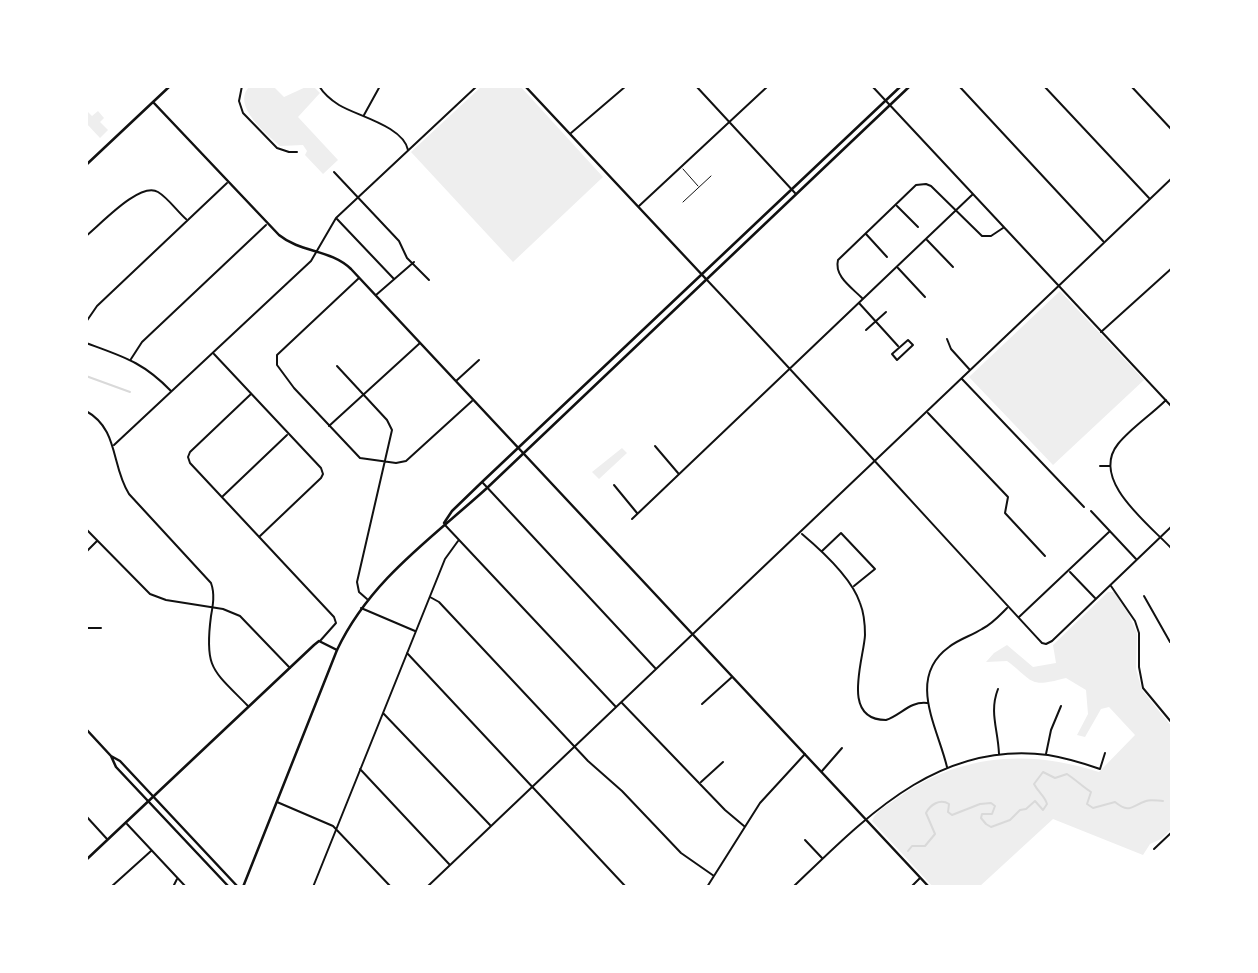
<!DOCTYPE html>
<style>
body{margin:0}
#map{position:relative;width:1258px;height:973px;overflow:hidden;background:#fff;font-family:"Space Grotesk",sans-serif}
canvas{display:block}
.frame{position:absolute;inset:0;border:88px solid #fff;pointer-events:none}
</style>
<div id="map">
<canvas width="1258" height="973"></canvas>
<div class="frame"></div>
</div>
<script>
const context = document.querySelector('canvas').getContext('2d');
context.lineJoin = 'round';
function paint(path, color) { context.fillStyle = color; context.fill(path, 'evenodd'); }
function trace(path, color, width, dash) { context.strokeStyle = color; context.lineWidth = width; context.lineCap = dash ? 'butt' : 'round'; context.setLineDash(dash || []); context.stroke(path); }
const green = new Path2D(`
 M250,86H273L284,97L308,86H313L320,93L298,117L338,160L323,174L305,155L307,151L303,145L280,146C267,134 230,105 250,86Z
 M482,86H520L603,177L513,262L411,152Z
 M86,110L92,116L98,111L104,118L100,122L108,130L100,138L86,123Z
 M1060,291L1144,380L1053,465L969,377Z
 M622,448L627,453L599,479L592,472Z
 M1108,592H1114L1128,613L1137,633L1136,669L1142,690L1172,727V828L1161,839L1150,844L1143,855L1053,819L979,887H933L872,821C876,810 890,804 899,797C960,754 1029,749 1099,772L1135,735L1109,707L1101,709L1085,737L1077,735L1088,714L1086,690L1066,678C1028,688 1035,682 1007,661L986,662L994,653L1007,645L1033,667L1056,663L1053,645Z`);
const stream = new Path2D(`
 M86,376L130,392
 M908,851L912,846H925L935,834L926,813C930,805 940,798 949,804L948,812L952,815L980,804L991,803L995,806L992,814H982L981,818L986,824L991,827L1010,820L1020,810L1026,809L1035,801L1043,810L1047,804C1045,796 1038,792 1034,784L1043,772L1055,778L1067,774C1076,780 1083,787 1091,792L1087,804L1093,808L1115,802C1130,814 1131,806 1146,801C1151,799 1158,801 1163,801`);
const service = new Path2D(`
 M683,169L698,186
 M683,202L711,176`);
const minor = new Path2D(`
 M242,86L239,101L243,113L277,148L289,152H297
 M319,86C324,94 331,100 339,105C357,116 403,126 408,150
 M696,86L795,193
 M872,86L1172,407
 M959,86L1103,241
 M1044,86L1149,198
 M1131,86L1172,130
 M364,115L380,86
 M571,133L626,86
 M334,172L399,241L407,258L429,280
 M639,206L768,86
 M897,206L918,227
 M337,219L394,279
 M866,234L887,257
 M86,236C100,225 140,181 158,192C168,198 177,211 186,219
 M927,240L953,267
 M898,268L925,297
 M359,278L277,355V365L294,388L360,458L396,463L406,461L472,401
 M707,280C820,400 930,522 1042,643L1046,644L1052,641L1172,526
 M376,295L414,262
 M862,298C851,287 834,276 838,260L916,185L926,184L931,186L982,236H991L1003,228
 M859,303L898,346
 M86,322L97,306L227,183
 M866,330L886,312
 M1101,332L1172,268
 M947,339L951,349L970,370
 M908,340L913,345L897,360L892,354Z
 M86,343C124,357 143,362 171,391
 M214,354L321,468L323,474L321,478L259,537
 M131,359L142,342L266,225
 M337,366L387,420L392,430L357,582L359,592L367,599
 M962,379L1084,507
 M456,381L479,360
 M251,394L190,452L188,457L190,463L334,617L336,623L320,641
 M1166,400C1151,415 1131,428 1118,444C1089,480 1150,525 1172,549
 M86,411C119,429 111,466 129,494L211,583C215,594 213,605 211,616C204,669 213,670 248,706
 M928,413L1008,497L1005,513L1045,556
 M329,426L420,343
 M114,445L311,261L336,218L477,86
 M655,446L678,473
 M1100,466H1110
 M483,483L656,669
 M614,485L637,513
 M223,496L287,435
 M1091,511L1136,559
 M632,519L973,194
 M445,525L616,707
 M86,529L150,594L166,600L223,609L240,616L290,668
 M802,534C821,550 852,579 860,603C864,613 865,624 865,635C864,659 840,720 886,720C901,715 910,701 927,703
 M822,551L841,533L875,569L854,586
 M86,552L97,541
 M1070,572L1095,598
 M1111,586L1135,621L1139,633V667L1143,688L1172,723
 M1144,596L1170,642L1172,641
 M430,597L439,602L588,761L622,791L681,853L714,876
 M361,608L415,631
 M1019,617L1110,531
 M86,628H101
 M407,653L626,887
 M998,689C989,712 998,729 999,754
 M622,703L725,810L744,826
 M702,704L732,677
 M383,713L490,825
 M1046,754L1051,730L1061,706
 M947,767C938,728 906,678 949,647C959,639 971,636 982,629C992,624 999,616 1007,608
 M360,769L449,864
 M822,771L842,748
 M701,782L723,762
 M277,802L333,826L391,887
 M86,816L107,839
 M127,824L186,887
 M805,840L822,858
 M1154,849L1172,832
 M111,887L151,851
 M173,887L177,879
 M313,887L445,559L458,541
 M427,887L1172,178
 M707,887L760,803L805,754
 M793,887C865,818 938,740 1048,755C1066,758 1083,763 1100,769L1105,753
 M911,887L920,878`);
const tertiary = new Path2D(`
 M525,86L706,279
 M153,102L279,235C301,253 330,249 351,269L929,887
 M86,165L170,86
 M86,860L314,645L319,641L337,650`);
const secondary = new Path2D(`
 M444,523L452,511L482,482L901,86
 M86,729L111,756L120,761L238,887
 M111,756L116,767L229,887
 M243,887L337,650C370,580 432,538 487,488L910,86`);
paint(green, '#eee');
trace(stream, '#d9d9d9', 2);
trace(service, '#111', 1);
trace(minor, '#111', 2);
trace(tertiary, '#111', 2.5);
trace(secondary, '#111', 2.5);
</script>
